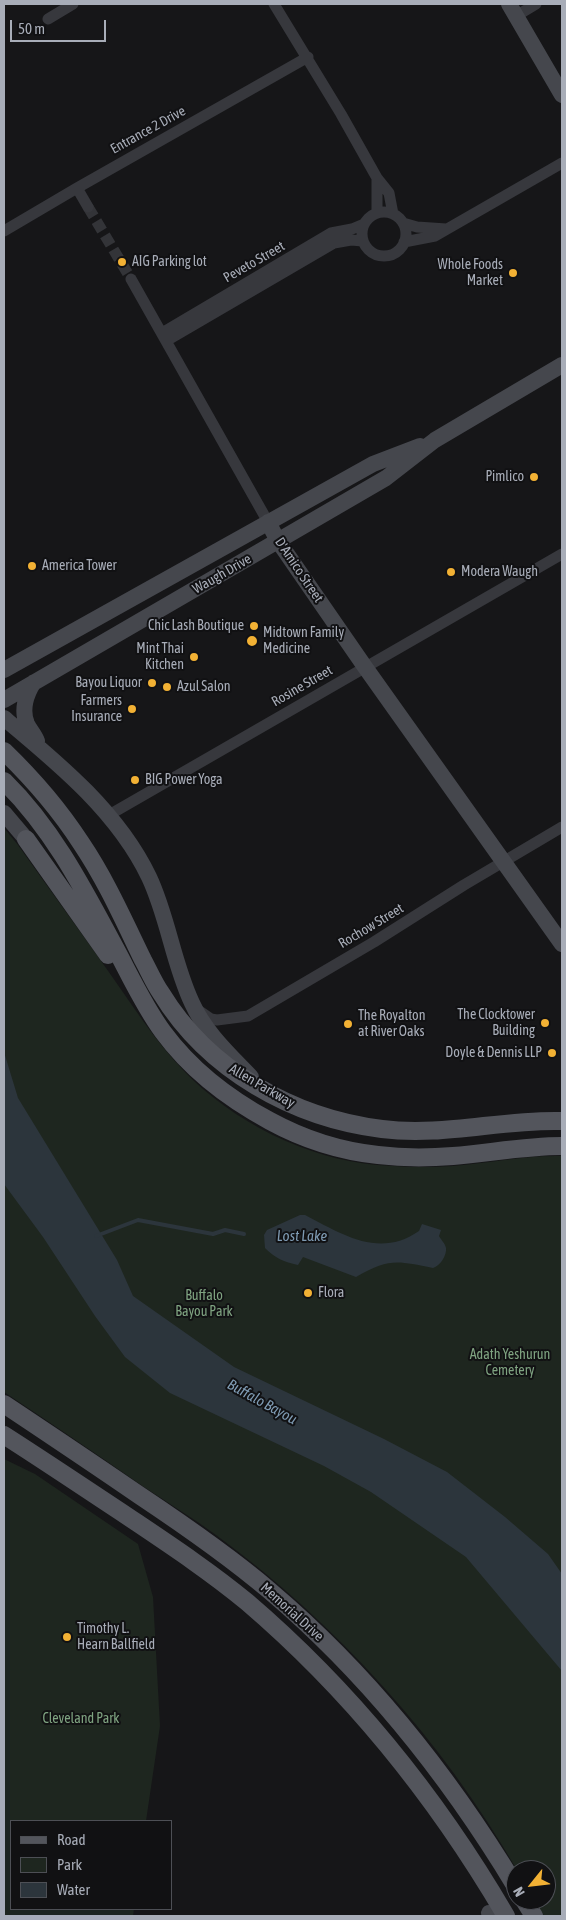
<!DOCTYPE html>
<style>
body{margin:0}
#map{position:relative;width:566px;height:1920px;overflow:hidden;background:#161618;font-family:"Asap Condensed",sans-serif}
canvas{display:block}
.frame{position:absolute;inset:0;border:5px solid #a8adb8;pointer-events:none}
.legend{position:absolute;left:10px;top:1820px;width:162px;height:90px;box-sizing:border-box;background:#111113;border:1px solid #4d4f55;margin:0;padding:6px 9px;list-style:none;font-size:15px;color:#a8adb8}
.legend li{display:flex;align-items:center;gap:10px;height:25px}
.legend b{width:25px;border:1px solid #4d4f55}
.north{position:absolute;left:506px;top:1860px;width:50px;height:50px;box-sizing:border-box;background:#111113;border:1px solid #4d4f55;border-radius:50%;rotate:241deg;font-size:14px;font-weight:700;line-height:20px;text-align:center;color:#a8adb8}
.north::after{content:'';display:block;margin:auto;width:18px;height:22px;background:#f2b134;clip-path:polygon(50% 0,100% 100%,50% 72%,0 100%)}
.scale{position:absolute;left:10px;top:20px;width:96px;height:22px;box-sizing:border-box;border:2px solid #a8adb8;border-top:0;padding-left:6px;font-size:15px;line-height:18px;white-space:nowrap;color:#a8adb8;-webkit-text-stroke:4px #111113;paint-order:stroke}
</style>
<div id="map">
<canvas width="566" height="1920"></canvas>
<div class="frame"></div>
<ul class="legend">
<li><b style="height:6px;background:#53555c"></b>Road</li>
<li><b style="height:14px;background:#1e261f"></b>Park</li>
<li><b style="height:14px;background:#2c353c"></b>Water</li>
</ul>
<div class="north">N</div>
<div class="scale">50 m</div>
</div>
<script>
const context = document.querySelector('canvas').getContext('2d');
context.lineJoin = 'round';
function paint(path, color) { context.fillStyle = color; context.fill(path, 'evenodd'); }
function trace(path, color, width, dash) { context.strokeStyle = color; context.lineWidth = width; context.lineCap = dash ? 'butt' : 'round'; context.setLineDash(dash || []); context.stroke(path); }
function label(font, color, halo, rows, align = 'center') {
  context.font = font + ' "Asap Condensed",sans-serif'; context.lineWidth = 4; context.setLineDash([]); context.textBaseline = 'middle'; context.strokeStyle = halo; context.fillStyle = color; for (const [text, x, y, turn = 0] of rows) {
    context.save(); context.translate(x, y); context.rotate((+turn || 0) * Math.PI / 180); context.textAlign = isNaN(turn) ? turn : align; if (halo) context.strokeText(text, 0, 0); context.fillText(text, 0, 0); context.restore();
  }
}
const green = new Path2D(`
 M4,828L18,845C47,886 77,927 106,968C131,1003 154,1040 184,1071C233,1122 307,1159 377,1165C403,1167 428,1168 453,1166C490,1163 525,1155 562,1156V1916H544L534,1900H546V1870H517C442,1740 337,1624 216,1535C193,1518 168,1503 144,1487C98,1455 51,1423 4,1392Z
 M4,1459L35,1474L138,1544L153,1597L160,1726L146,1821H11V1909H134L133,1916H4Z`);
const water = new Path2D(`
 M4,1052L18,1098L117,1260L133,1296L234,1367L384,1439L447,1472L505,1517L548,1554L562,1574V1671L466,1557L371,1492L324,1466L170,1393L125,1357L95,1316L43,1237L4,1184Z
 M300,1215H305C342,1234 379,1259 419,1231L422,1224L441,1230L439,1236C441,1240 445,1243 446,1248C447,1255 440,1266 433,1268C397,1261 389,1258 356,1277L303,1257L298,1265C284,1262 275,1258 265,1248L264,1235L267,1230Z`);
const stream = new Path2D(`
 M96,1236L138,1220L213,1234L225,1230L244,1234`);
const streetTunnel = new Path2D(`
 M88,207L131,279`);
const street = new Path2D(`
 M274,4L341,114L377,178L389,193L393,214
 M516,16L536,4
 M48,19L73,4
 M77,188L88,207
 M362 234a22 22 0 1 1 44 0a22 22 0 1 1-44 0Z
 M377,213V178
 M403,223L417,227L446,229
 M4,231L77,188L308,57
 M404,242L435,236L562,163
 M131,279L268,522
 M162,333L331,233L352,229L364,224
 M166,341L334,243L351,240L363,241
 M109,815L562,554
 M198,1010L211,1019L217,1020L248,1016L374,942L464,885L562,827`);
const secondary = new Path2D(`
 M509,4L562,95
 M268,522L278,541L365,667L562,944
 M4,670L373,464L420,446
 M34,682C26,694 21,710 27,724C30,730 35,735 37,741
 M4,700L386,478L435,440L562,365
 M4,718C58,763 118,812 149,877C168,917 173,963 192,1003C205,1032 229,1054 251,1077
 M4,813L26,839
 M489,1913L491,1916`);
const primary = new Path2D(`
 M4,751C33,779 59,809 81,843C106,880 124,921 143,960C149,971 154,983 161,993C208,1070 293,1118 382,1129C442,1137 502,1119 562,1121
 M4,781C55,831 86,894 120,957C133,982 146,1009 163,1032C191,1070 229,1099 270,1121C303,1139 340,1151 378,1155C402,1158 428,1158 453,1156C490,1153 525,1146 562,1146
 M26,839L108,955
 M4,1404C49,1434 94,1464 139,1495C184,1525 229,1556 270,1591C369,1675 449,1776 516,1887
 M4,1435C43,1460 82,1486 121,1512C164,1541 207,1569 247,1602C351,1691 437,1798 506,1916
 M524,1900L534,1916`);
const markers = [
 [122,262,5,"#f2b134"],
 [513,273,5,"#f2b134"],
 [534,477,5,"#f2b134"],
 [32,566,5,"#f2b134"],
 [451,572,5,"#f2b134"],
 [254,626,5,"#f2b134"],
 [252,641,6,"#f2b134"],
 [194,657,5,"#f2b134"],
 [152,683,5,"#f2b134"],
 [167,687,5,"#f2b134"],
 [132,709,5,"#f2b134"],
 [135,780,5,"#f2b134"],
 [545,1023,5,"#f2b134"],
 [348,1024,5,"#f2b134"],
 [552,1053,5,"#f2b134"],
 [308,1293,5,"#f2b134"],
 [67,1637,5,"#f2b134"]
];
const streetNames = [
 ["Entrance 2 Drive",148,130,-29],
 ["Peveto Street",254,262,-30],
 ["D'Amico Street",299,570,56],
 ["Waugh Drive",222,574,-30],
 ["Rosine Street",302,686,-30],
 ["Rochow Street",371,926,-31],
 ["Allen Parkway",262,1086,30],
 ["Memorial Drive",292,1612,42]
];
const poiNames = [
 ["AIG Parking lot",132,262],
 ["Whole Foods",503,265,"right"],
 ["Market",503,281,"right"],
 ["Pimlico",524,477,"right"],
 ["America Tower",42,566],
 ["Modera Waugh",461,572],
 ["Chic Lash Boutique",244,626,"right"],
 ["Midtown Family",263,633],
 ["Medicine",263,649],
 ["Mint Thai",184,649,"right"],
 ["Kitchen",184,665,"right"],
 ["Bayou Liquor",142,683,"right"],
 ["Azul Salon",177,687],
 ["Farmers",122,701,"right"],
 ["Insurance",122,717,"right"],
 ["BIG Power Yoga",145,780],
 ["The Clocktower",535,1015,"right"],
 ["Building",535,1031,"right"],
 ["The Royalton",358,1016],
 ["at River Oaks",358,1032],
 ["Doyle & Dennis LLP",542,1053,"right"],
 ["Flora",318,1293],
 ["Timothy L.",77,1629],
 ["Hearn Ballfield",77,1645]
];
const parkNames = [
 ["Buffalo",204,1296],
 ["Bayou Park",204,1312],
 ["Adath Yeshurun",510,1355],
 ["Cemetery",510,1371],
 ["Cleveland Park",81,1719]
];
const waterNames = [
 ["Lost Lake",302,1236],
 ["Buffalo Bayou",262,1402,29]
];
paint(green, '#1e261f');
paint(water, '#2c353c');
trace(stream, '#2c353c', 4);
trace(streetTunnel, '#333438', 11, [11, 5.5]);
trace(street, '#37383d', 11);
trace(secondary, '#45474d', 16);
trace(primary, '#53555c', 18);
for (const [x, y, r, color] of markers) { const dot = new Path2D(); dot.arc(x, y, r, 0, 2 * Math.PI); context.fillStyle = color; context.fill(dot); trace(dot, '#111113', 2); }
label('14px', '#a8adb8', '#111113', streetNames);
label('14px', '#a8adb8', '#111113', poiNames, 'left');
label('14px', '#7fa381', '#111113', parkNames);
label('italic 15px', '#7f9bb3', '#111113', waterNames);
</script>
